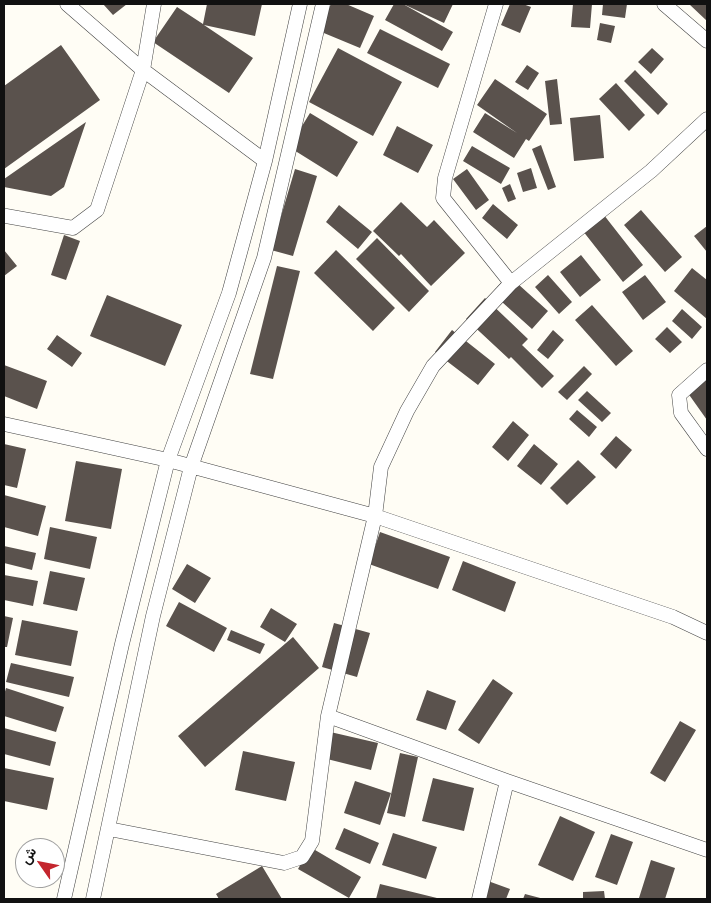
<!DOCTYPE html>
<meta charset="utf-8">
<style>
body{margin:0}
#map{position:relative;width:711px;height:903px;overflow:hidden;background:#fffdf5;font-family:"Playfair Display",Vazirmatn,serif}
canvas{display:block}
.frame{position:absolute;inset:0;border:5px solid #111;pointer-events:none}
.north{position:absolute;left:15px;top:838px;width:50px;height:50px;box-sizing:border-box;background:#fff;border:1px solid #a0a0a0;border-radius:50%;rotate:303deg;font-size:14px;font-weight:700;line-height:20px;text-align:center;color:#111}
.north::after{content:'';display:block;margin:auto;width:18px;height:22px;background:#c4262e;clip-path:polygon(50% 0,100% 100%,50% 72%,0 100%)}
</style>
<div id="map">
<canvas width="711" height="903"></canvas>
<div class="frame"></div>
<div class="north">ش</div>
</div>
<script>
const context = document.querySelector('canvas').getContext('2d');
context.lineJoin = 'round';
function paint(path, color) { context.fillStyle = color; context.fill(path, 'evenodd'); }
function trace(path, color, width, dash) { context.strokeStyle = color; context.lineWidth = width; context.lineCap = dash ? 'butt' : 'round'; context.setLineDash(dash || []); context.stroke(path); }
const building = new Path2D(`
 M103,4H127L113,15Z
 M207,4H262L255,36L204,25L253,58L229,93L153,42L177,7L203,24Z
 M331,4H346L374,16L360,48L319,31Z
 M394,4H453L444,23L403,4L453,32L442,51L385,20Z
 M510,4H523L531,7L520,33L501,25Z
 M573,4H592L590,28L571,27Z
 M603,4H627L625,18L602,15Z
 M689,4H707V21Z
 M600,23L615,26L611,43L597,40Z
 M380,29L450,64L438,88L367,53Z
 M61,45L100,100L4,169V86Z
 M338,48L402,82L373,136L309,102Z
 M652,48L664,59L651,74L638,62Z
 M527,65L539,73L528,90L515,82Z
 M635,70L668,104L658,115L624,81Z
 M495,79L547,114L529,141L526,139L514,158L473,132L485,113L517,133L477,105Z
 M557,79L562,124L550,125L545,81Z
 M616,83L645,115L629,131L599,99Z
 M310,113L358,142L337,177L289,147Z
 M600,115L604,158L574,161L570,118Z
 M86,122L64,187L51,196L4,187V179Z
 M397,126L433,145L418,173L383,155Z
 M541,145L556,187L548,190L532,149Z
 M472,146L510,168L501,184L463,161Z
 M531,168L537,188L523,192L517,173Z
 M295,169L317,176L293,256L271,250Z
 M467,169L489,200L476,210L453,179Z
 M510,184L516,199L508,202L502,188Z
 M401,202L427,227L434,220L465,253L431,286L401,254L399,256L373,231Z
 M493,204L518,225L507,239L482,218Z
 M339,205L372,232L358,249L326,222Z
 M600,210L643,265L623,282L579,226Z
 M641,210L682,257L665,272L624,225Z
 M707,226V252L694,236Z
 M64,235L80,241L66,280L51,275Z
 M377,238L429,291L409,312L356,259Z
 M4,250L17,266L4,276Z
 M336,250L395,308L373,331L314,273Z
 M581,255L601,280L580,297L560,272Z
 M277,266L300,271L273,379L250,374Z
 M692,268L707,280V319L674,291Z
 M508,275L548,311L532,329L492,293Z
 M548,275L572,302L559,314L535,287Z
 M645,275L666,302L643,320L622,292Z
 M107,295L182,325L165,366L90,336Z
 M485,298L528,339L522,345L554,376L542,388L511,357L509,359L466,319Z
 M592,305L633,351L616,366L575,320Z
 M682,309L702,327L692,339L672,321Z
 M667,327L682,342L670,353L655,339Z
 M452,330L495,364L478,385L435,352Z
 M553,330L564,340L548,359L537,350Z
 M57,335L82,353L72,367L47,349Z
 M4,365L47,381L37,409L4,396Z
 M584,366L592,374L567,400L558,392Z
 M707,372V420L685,389Z
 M587,391L611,413L602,422L578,400Z
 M577,410L597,427L589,437L569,419Z
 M513,421L529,435L508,461L492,447Z
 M616,436L632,450L616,469L600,454Z
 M4,444L26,449L17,488L4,485Z
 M534,444L558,464L541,485L517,466Z
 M578,460L596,477L567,505L550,488Z
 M76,461L122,469L111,529L65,521Z
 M4,495L46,506L38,536L4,527Z
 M50,527L97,537L90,569L44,559Z
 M380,532L450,557L438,589L369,564Z
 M4,546L36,553L32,570L4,563Z
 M463,561L516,582L505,612L452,590Z
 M187,564L211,578L195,603L172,589Z
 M50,571L85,578L77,611L43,604Z
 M4,575L38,581L33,606L4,600Z
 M179,602L227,628L214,652L166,626Z
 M271,608L297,624L285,642L260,627Z
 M4,616L13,618L7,647H4Z
 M22,620L78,631L71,666L15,655Z
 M334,623L370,633L357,677L322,667Z
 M231,630L265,644L260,654L227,640Z
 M293,637L319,668L205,767L178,736Z
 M11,663L74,677L69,697L6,682Z
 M493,679L513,693L479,744L458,730Z
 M6,688L64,707L56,732L4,716V695Z
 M427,690L456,701L446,730L416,720Z
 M680,721L696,730L665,782L650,773Z
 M4,728L56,742L50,766L4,754Z
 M326,731L378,743L371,770L319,757Z
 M243,751L295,762L286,801L235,790Z
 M400,753L418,757L405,817L387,813Z
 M4,768L54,778L47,810L4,801Z
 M433,778L474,788L464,831L422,821Z
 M355,781L391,793L380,825L344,813Z
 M560,816L595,832L573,881L538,865Z
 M344,828L379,843L370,864L335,849Z
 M393,833L437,847L426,879L382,865Z
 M611,834L633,842L617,885L595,877Z
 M310,847L361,877L349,898L298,869Z
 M651,860L675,868L665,899L639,898Z
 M262,866L282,899H219L216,894Z
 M488,881L510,889L506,899H482Z
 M380,884L441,899H376Z
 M604,891L605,899H583V892Z
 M525,894L544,899H523Z`);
const minor = new Path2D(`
 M67,4L143,70L265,161
 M496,4L445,178L443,198L511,283
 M664,4L707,41
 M6,216L73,228L97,210L143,70L154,4
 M707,370L679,395L681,413L707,449
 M4,424L168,460L375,516L673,617L707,633
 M328,716L507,781L707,850
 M109,829L284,863L302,857L312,841L328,716L375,516L381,467L407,411L433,366L511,283L651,171L707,119
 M64,899L122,644L168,460L229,293L265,161L300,4
 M93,899L153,616L191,467L264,258L323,4
 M479,899L507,781`);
paint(building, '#5a524d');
trace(minor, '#444', 15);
trace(minor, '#fff', 14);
</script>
